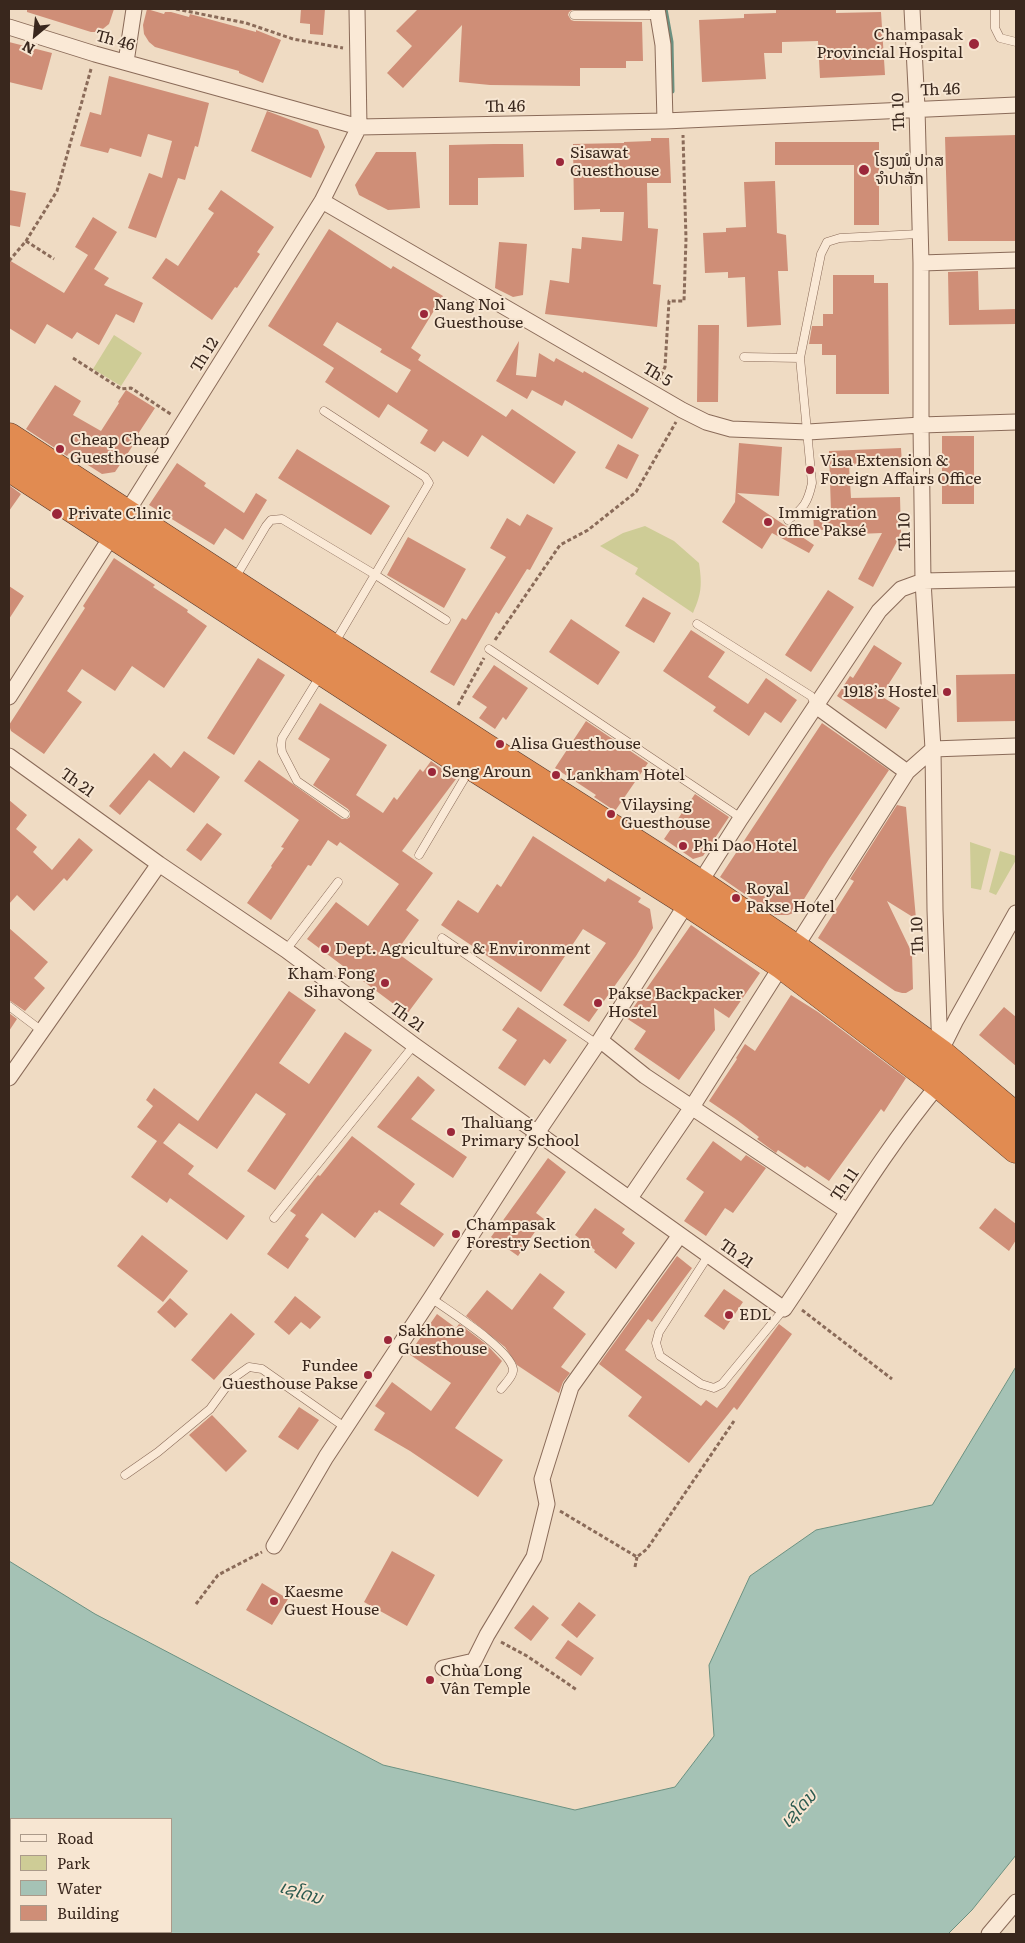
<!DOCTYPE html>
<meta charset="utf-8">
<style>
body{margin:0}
#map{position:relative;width:1025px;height:1943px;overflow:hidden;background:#efdbc3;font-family:Literata,serif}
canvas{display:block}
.frame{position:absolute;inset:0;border:10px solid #39271d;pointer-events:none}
.legend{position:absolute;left:10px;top:1818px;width:162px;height:115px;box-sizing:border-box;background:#f7e6d2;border:1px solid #ab9a8a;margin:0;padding:6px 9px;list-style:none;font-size:15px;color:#39271d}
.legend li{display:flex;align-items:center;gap:10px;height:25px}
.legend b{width:25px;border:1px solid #ab9a8a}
.north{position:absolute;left:10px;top:10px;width:50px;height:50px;-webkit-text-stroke:4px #f7e6d2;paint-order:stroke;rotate:208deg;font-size:14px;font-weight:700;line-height:20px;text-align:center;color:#39271d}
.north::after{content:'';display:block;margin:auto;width:18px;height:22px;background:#39271d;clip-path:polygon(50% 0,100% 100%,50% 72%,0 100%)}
</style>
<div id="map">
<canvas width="1025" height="1943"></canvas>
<div class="frame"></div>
<ul class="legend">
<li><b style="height:6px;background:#fae9d6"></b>Road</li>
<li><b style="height:14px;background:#cecc96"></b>Park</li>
<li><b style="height:14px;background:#a5c2b5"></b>Water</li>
<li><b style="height:14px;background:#cf8e77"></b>Building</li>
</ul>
<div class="north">N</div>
</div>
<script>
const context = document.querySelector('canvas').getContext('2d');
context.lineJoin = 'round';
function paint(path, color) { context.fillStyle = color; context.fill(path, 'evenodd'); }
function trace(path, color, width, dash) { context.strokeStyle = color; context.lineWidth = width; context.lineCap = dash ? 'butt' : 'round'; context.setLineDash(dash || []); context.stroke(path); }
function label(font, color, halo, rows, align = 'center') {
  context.font = font + ' Literata,"Noto Sans Lao",serif'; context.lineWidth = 4; context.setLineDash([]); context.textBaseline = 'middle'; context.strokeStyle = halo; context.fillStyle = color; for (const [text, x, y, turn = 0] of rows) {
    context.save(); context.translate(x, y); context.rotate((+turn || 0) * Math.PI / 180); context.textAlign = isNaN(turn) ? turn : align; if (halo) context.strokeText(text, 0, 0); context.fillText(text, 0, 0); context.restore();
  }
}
const green = new Path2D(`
 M114,335L142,353L121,386L93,369Z
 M645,526L674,541L699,563C702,584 702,593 693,613L635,574L638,568L600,546L623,533Z
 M970,842L991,849L981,890L971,888Z
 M1000,851L1016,856V860L996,895L989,892Z`);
const water = new Path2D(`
 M1016,1367V1855L972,1910L948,1934H9V1561L95,1614L383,1765L575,1810L675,1787L714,1736L709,1665L750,1576L816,1530L932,1505ZM11,1819H171V1932H11Z`);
const stream = new Path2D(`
 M665,9L671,42L672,91`);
const building = new Path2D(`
 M27,9H114L109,24L99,32H91L27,12Z
 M147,9L164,14L165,12H171L189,17L190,14L256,32V30L281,40L263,83L239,73V71L155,47L149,42L144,34L143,25Z
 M301,9H325L323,35L310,34V24L300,23Z
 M418,9H620H574L569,12L568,15L571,20L574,21L642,22L643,61H626V68H580V86L490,85L459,82L462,25L403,88L387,73L412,46L396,31Z
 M776,9H836V13L881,12L885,75L820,78L818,41L782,42V53H764L766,79L702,82L699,20L744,18V14L776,13Z
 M9,42L52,53L42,90L9,82Z
 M109,76L209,103L198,147L195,146L185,180L178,178L156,238L128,228L149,173L162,178L172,141L148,134L141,157L110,148L108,153L80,146L90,112L101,115Z
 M267,111L318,130L325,147L311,178L251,151Z
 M1016,135V241H948L945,137Z
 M651,138H669L671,183H647L648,228L658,229L653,284L661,285L657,327L545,314L550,280L569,283L572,248L581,249L582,237L622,241L624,212H600V209L574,210L573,144L624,143V142L651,141Z
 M775,142H879V225H854V165H775Z
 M494,144H523L524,177L478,178V205H449V145Z
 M376,152H416L420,208L388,210L359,195L355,185Z
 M775,181L777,233L786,235L788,271H778L781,325L747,327L745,277L728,278V272L705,273L703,233L726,232V228L746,227L744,182Z
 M9,190L26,193L20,227L9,225Z
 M221,190L274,227L257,252L260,254L237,288L235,287L212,320L152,278L166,258L178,266L214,213L208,209Z
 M93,217L117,232L94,269L109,278L104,285L143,303L134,323L116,314L99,345L77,332L72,339L47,324L35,344L9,328V260L64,293L88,255L75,247Z
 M329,229L391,269L393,266L443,296L411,348L421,355L418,360L506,417L512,409L576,452L554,484L482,435L468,457L443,441L435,452L420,443L428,430L388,404L379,418L325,382L334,368L268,326ZM337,322L382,349L380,352L411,370L397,393L323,345Z
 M499,242L527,244L523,295L513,297L495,288Z
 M978,271L979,310L1016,309V324L949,325L948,272Z
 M833,275H874V283H888L889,394H836V355H822V344H809L812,326H823V314H833Z
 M698,325H719L718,402H697Z
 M519,341L516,375L536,377L539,353L554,362L556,358L583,373L584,371L649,408L632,439L565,400L562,406L532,390L527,399L496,381Z
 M55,385L81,401L73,415L101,431L119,403L118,402L126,390L155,408L138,434L140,435L115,472L102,474L69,453L67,456L26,429Z
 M942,436H974V504H942Z
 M739,443L782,447L779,496L737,493L814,545L809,553L772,533L762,549L722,522L735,502Z
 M618,444L639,455L627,479L605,468Z
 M901,448L902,464L849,466L851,498L900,497L901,534L873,587L858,579L882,533L858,534V529L814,530L813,512L831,511L829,451Z
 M297,449L390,506L371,535L278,478Z
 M177,463L206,483L204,486L244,513L256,493L267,500L243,540L225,528L214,545L149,505Z
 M9,485L21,494L9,511Z
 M527,514L553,528L530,570L527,569L499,614L496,612L454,686L430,672L462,618L466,620L506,557L490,548L507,518L520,526Z
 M408,537L466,569L444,608L387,575Z
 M114,558L155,585L153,587L188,610L187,612L207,626L164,688L132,666L115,691L82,669L67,691L82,702L44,754L11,731L9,725L85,608L83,606Z
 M9,586L24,596L9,619Z
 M828,590L854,607L811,672L785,655Z
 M643,597L671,613L654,643L625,626Z
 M571,619L620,652L598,685L549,652Z
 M691,630L725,652L708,677L748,704L766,678L797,700L781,723L765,712L749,736L713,711L716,707L663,671Z
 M874,645L902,663L881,696L900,708L886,729L837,696L850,676L853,678Z
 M258,658L285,675L234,755L207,738Z
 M494,665L528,688L506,720L503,717L495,729L479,718L487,707L472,697Z
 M1016,674V721L957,722L956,675Z
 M320,703L387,745L356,795L383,813L394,797L397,800L420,769L423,772L431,761L456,779L402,851L433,873L406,910L419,920L396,952L433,979L407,1014L307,939L336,902L368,926L399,884L340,842L337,846L328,840L311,866L308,865L271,920L247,903L272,867L271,866L284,848L281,847L299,820L244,781L259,760L342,819H347L350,817V812L348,809L313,785L330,759L298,739Z
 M586,721L648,763L615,811L594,797L596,795L555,768Z
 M822,723L889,770L829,859L796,912L788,915H775L720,877Z
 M184,751L220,777L194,813L149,780L120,815L109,806L154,753L171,768Z
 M695,794L729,817L703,856L693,859L664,839Z
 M9,800L27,815L16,829L37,847L33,852L52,870L79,838L93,850L67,881L64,878L34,911L17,895L9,904Z
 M897,805L906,807L916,919L887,901L912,953L913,989L906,993H902L895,991L818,938L854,881L850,879Z
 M207,823L222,834L201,861L186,850Z
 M533,836L605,882L608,878L641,898L638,902L650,909L653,928L636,956L589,1022L563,1005L606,943L583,929L541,992L441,925L458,900L478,913L497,884L501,887Z
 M691,925L760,973L729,1018L714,1008L715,1030L679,1080L634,1049L646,1031L626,1018Z
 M9,928L48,962L34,978L45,988L25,1011L9,1000Z
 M289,991L316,1010L279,1063L309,1084L345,1032L372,1050L275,1190L247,1171L286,1114L256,1093L217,1149L179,1123L163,1143L194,1166L188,1174L245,1216L227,1240L170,1198L167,1203L131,1177L157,1141L137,1127L153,1106L146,1100L154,1088L198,1121Z
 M791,995L818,1012L906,1078L884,1112L881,1109L829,1181L807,1166L805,1168L778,1150L776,1153L757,1139L759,1137L737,1120L709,1101L737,1059L736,1058L745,1044L755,1051Z
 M518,1007L567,1040L550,1064L544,1059L525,1086L498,1068L517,1040L502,1030Z
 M1004,1007L1016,1017V1066L979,1035Z
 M9,1013L17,1019L9,1031Z
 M418,1076L435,1090L411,1119L467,1157L453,1178L377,1127Z
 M352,1136L415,1184L400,1204L444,1234L434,1247L379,1210L377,1213L375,1212L355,1238L322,1213L305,1236L309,1239L288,1269L267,1254L296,1215L290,1211L318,1175L320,1176Z
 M713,1141L741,1161L746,1155L766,1168L733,1213L725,1208L706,1236L684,1221L704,1192L686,1179Z
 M548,1158L566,1172L536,1213L544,1219L518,1256L491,1237Z
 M595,1208L625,1229L622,1233L635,1243L616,1269L594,1252L595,1250L575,1235Z
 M995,1208L1016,1224V1240L1009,1251L979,1228Z
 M142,1235L188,1271L163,1302L117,1266Z
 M677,1256L692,1268L652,1322L648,1319L625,1350L701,1406L706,1400L717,1408L779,1324L792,1334L737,1410L734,1407L689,1463L628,1416L642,1397L599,1364Z
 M540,1273L565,1292L553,1308L586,1334L561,1367L570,1373L563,1382L559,1393L517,1365L505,1347L466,1316L487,1290L512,1310Z
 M724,1289L743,1302L724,1330L704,1316Z
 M295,1296L321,1317L310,1329L301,1322L289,1335L274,1322Z
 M170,1298L188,1314L175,1328L157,1312Z
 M231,1313L255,1334L214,1380L191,1360Z
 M437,1314L456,1328L459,1324L461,1325L487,1345L502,1361L455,1428L503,1460L478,1497L410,1451L374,1430L385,1413L375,1406L392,1382L431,1411L451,1383L409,1354Z
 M299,1407L319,1420L298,1450L278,1437Z
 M212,1415L247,1451L226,1472L189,1435Z
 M392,1551L435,1575L407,1626L364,1602Z
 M262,1583L288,1599L272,1625L246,1610Z
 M579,1602L596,1615L577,1638L561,1625Z
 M533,1605L549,1618L531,1641L514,1628Z
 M568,1640L594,1658L581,1676L555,1658Z`);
const path = new Path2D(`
 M176,9L246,23L293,39L343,48
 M26,241L54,259
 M9,261L26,241L57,191L91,69
 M73,358L121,389L131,388L172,415
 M658,381L665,367L669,301H684L686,239L683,135
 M495,640L560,545L588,530L636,492L676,422
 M458,705L484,658
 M802,1310L892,1379
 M560,1511L637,1557L647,1549L734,1421
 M635,1567L637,1557
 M196,1604L218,1575L262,1552
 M501,1642L527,1656L577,1690`);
const lane = new Path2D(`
 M995,9V28L1000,38L1016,42
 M574,15H658
 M744,357L800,358L821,254L827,242L840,238L919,234
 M324,411L425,477L429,483L334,644
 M788,520C804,508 808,502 812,483L800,358
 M234,580L266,526L271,520L282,519L374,574L446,620
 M697,624L811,696L816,706
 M489,649L741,818
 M320,676L282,738L281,745L282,752L297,781L345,814
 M419,855L470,769
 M442,938L597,1044
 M286,950L338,882
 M9,1006L42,1031
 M274,1218L414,1045
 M708,1256L659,1332L656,1343L660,1356L701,1384L714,1388L722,1384L784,1309
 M431,1298C449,1311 510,1349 513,1369C514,1375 505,1384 501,1389
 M125,1475L158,1452L210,1409L232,1379L249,1367L262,1369L346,1428`);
const street = new Path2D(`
 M657,9L663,45L665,121
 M912,9L917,108L921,263V425L923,581L933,749L935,910L940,1053
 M9,27L95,54L359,127L665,121L1016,105
 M126,62L134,9
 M322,201L682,410L706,422L731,429L808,432L921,425L1016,422
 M921,263L1016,260
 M9,697L127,512L322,201L359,127L357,9
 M816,706L907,772
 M9,756L159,864L286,950L414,1045L784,1309C835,1234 881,1154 939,1084
 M600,1040L645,1076L847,1211
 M940,1052L956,1020L1016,913
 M9,1078L159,864
 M630,1198L692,1107L782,965L795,948L907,772L933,749L1016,746
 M274,1546L326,1457L431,1298L537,1133L600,1040L741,818L879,611L901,589L923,581L1016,579
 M443,1668L474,1661L487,1635L534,1557L547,1504L542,1479L571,1387L680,1235
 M989,1934L1016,1902`);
const highway = new Path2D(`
 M9,437L483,746L700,884L795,948L940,1053L1016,1117
 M9,467L460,761L472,766L687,902L782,965L939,1084L1016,1149`);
const markers = [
 [974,44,6,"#9b273a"],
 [560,162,5,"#9b273a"],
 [864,170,6,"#9b273a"],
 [424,314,5,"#9b273a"],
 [60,449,5,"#9b273a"],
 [810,470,5,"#9b273a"],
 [57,514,6,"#9b273a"],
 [768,522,5,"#9b273a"],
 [947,692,5,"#9b273a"],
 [500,744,5,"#9b273a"],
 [432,772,5,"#9b273a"],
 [556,775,5,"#9b273a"],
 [611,814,5,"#9b273a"],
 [683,846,5,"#9b273a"],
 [736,898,5,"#9b273a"],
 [325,949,5,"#9b273a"],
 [385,983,5,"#9b273a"],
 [598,1003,5,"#9b273a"],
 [451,1132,5,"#9b273a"],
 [456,1234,5,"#9b273a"],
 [729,1315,5,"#9b273a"],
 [388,1340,5,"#9b273a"],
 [368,1375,5,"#9b273a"],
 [274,1601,5,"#9b273a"],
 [430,1680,5,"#9b273a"]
];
const poiNames = [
 ["Champasak",963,35,"right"],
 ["Provincial Hospital",963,53,"right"],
 ["Sisawat",570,153],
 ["Guesthouse",570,171],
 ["ໂຮງໝໍ ປກສ",875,161],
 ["ຈຳປາສັກ",875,179],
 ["Nang Noi",434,305],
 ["Guesthouse",434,323],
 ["Cheap Cheap",70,440],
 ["Guesthouse",70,458],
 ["Visa Extension &",820,461],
 ["Foreign Affairs Office",820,479],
 ["Immigration",778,513],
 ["office Paksé",778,531],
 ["Private Clinic",68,514],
 ["1918’s Hostel",937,692,"right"],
 ["Alisa Guesthouse",510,744],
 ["Seng Aroun",442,772],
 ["Lankham Hotel",566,775],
 ["Vilaysing",621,805],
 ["Guesthouse",621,823],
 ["Phi Dao Hotel",693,846],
 ["Royal",746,889],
 ["Pakse Hotel",746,907],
 ["Dept. Agriculture & Environment",335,949],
 ["Kham Fong",375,974,"right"],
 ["Sihavong",375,992,"right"],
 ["Pakse Backpacker",608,994],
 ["Hostel",608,1012],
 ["Thaluang",461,1123],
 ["Primary School",461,1141],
 ["Champasak",466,1225],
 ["Forestry Section",466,1243],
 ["EDL",739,1315],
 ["Sakhone",398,1331],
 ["Guesthouse",398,1349],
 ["Fundee",358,1366,"right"],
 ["Guesthouse Pakse",358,1384,"right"],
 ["Kaesme",284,1592],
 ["Guest House",284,1610],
 ["Chùa Long",440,1671],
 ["Vân Temple",440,1689]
];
const streetNames = [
 ["Th 46",115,41,15],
 ["Th 46",940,90,-2],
 ["Th 46",505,107,-1],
 ["Th 10",899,112,-92],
 ["Th 12",205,355,-58],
 ["Th 5",657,375,31],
 ["Th 10",905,532,-91],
 ["Th 21",77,783,36],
 ["Th 10",918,936,-92],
 ["Th 21",407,1018,36],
 ["Th 11",845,1185,-55],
 ["Th 21",736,1254,35]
];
const waterNames = [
 ["ເຊໂດນ",799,1809,-48],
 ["ເຊໂດນ",301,1893,17]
];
paint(green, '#cecc96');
paint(water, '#a5c2b5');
trace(water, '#6b9181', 1);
trace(stream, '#6b9181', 5);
paint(building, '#cf8e77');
trace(lane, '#8a6b59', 9);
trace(street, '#8a6b59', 17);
trace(highway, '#583a2d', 29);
trace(path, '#8a6b59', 3, [4, 2.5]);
trace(lane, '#fae9d6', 8);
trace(street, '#fae9d6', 15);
trace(highway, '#e18b51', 28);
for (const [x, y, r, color] of markers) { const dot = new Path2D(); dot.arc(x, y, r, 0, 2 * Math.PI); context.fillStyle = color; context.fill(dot); trace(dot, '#f7e6d2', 2); }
label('16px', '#39271d', '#f7e6d2', poiNames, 'left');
label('16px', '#39271d', '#f7e6d2', streetNames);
label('italic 18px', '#2c5a50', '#f7e6d2', waterNames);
</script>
